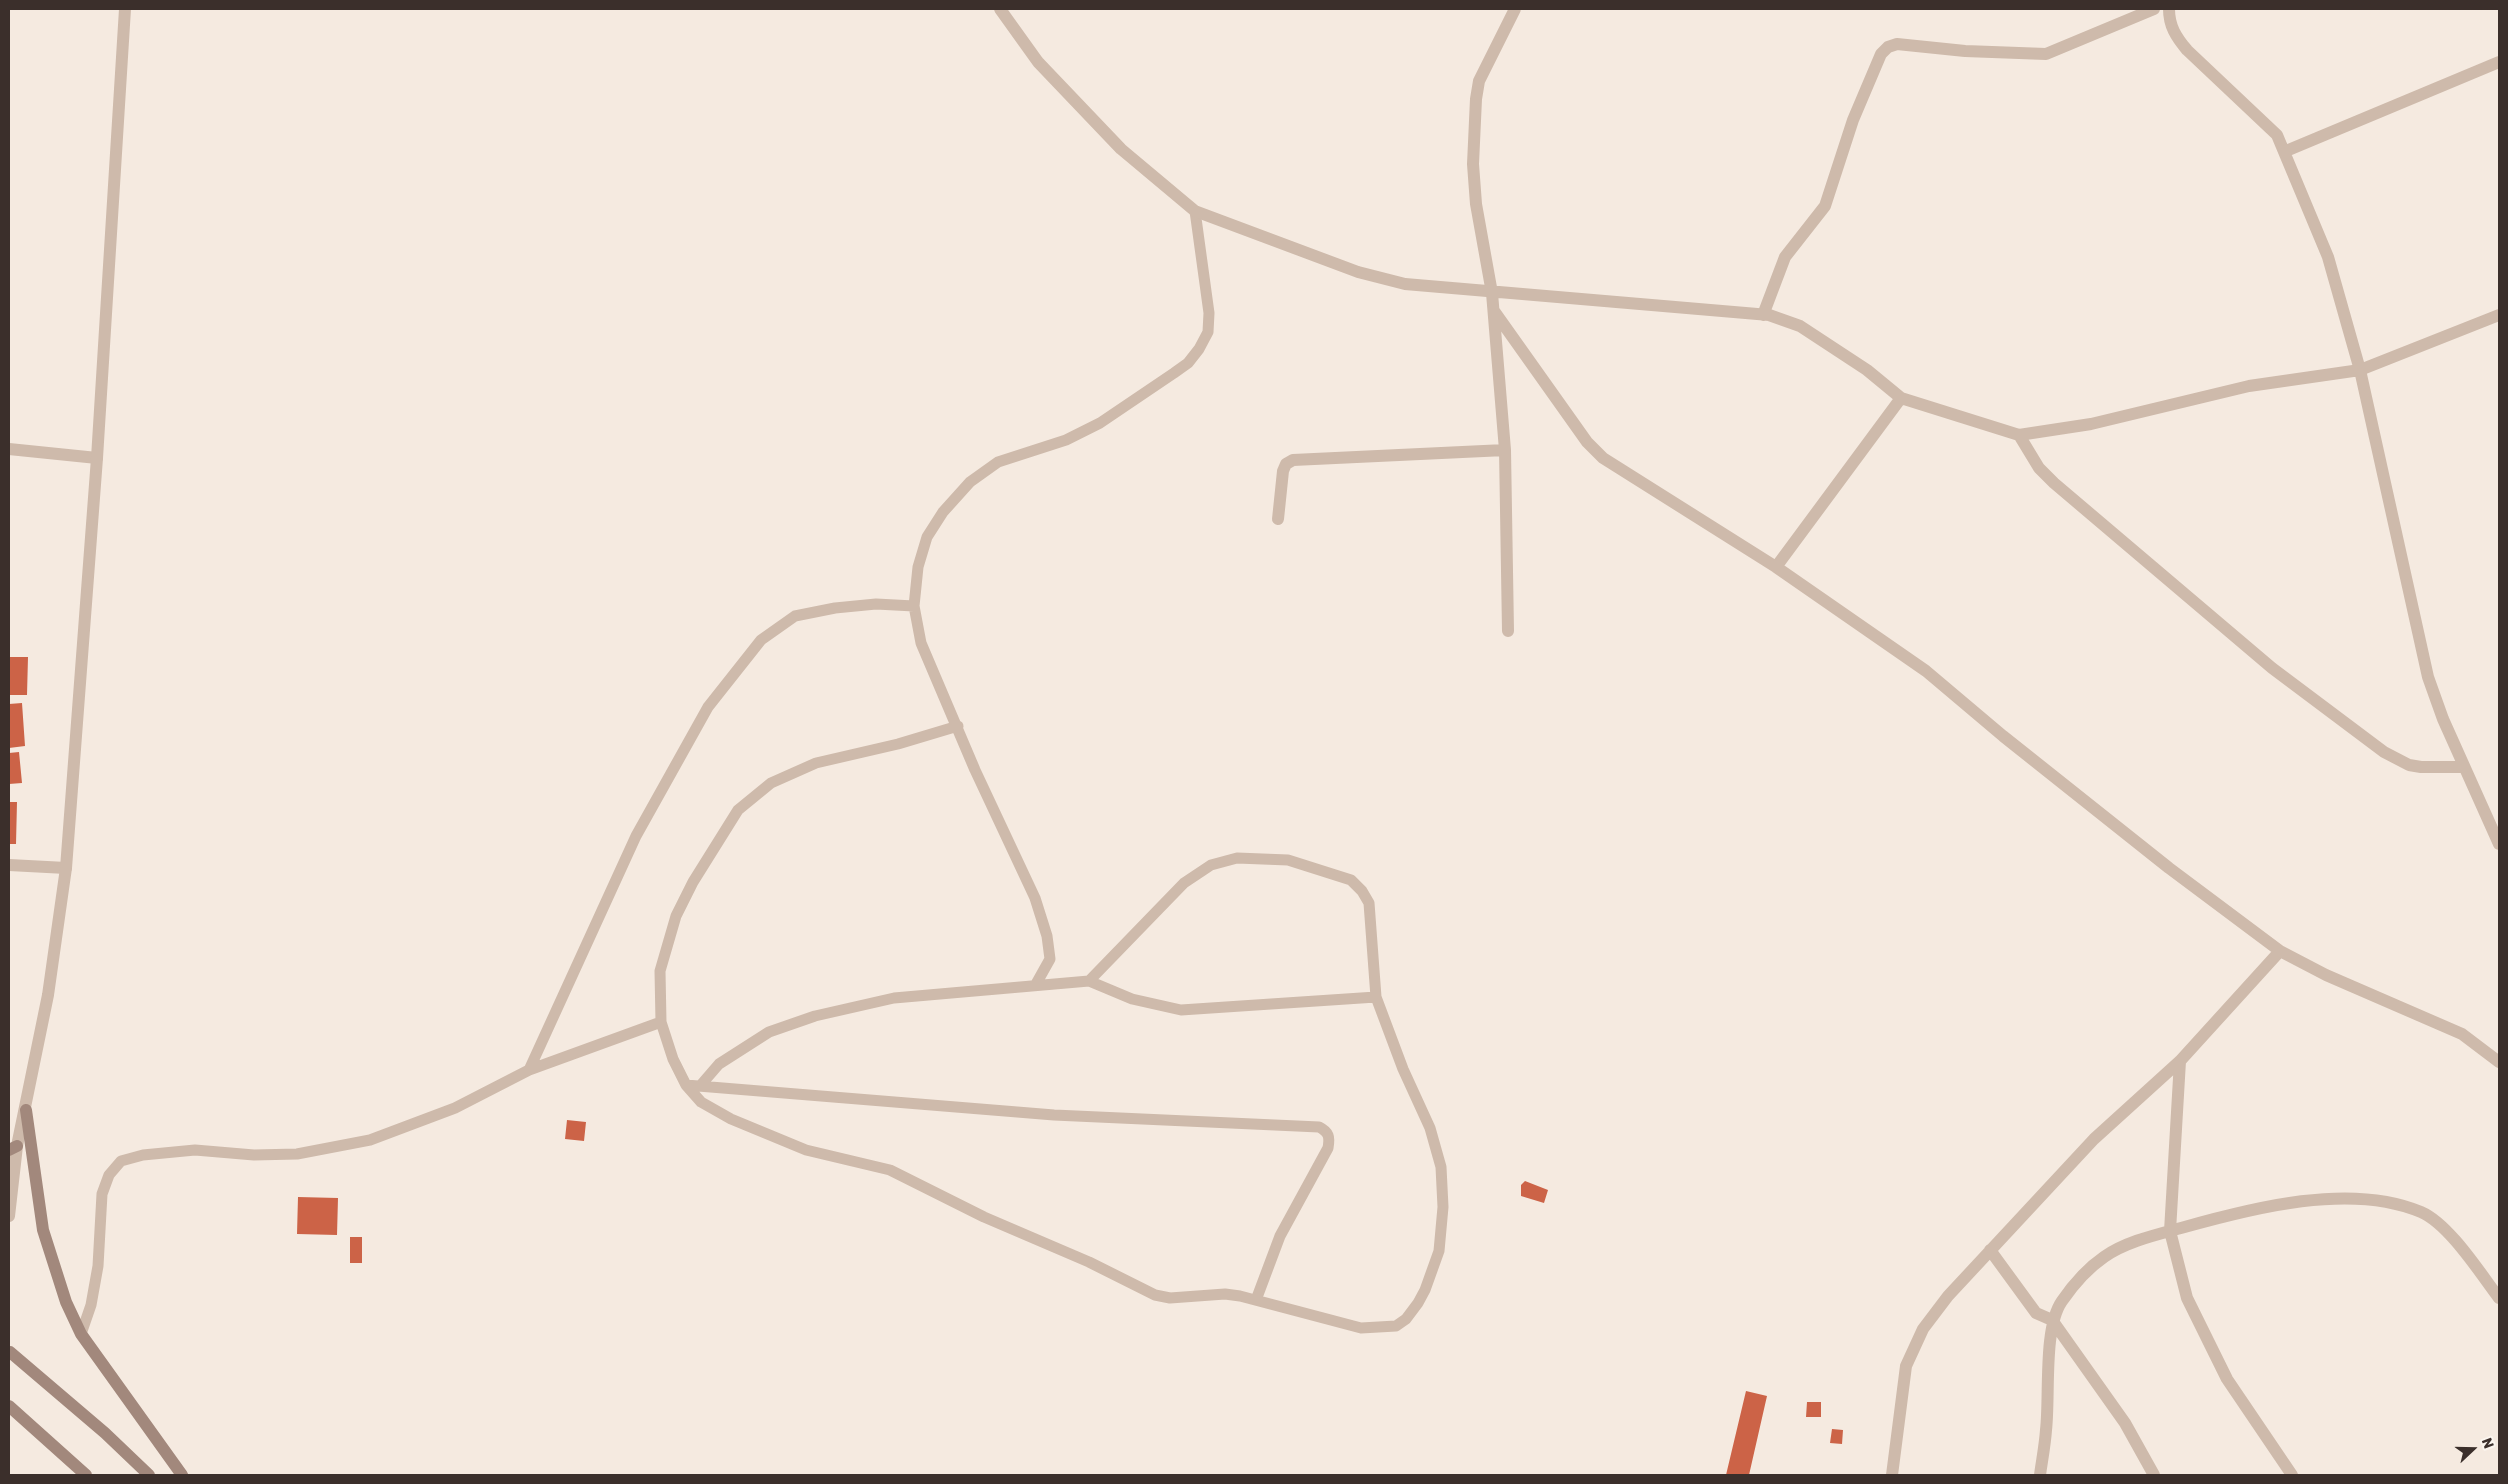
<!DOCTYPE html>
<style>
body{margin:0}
#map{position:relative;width:2508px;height:1484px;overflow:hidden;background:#f5eae0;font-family:Rubik,sans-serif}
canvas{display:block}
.frame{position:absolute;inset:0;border:10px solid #3b2f2b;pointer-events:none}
.north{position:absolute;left:2448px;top:1424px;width:50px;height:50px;-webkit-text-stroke:4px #fbf5ee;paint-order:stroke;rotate:69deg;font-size:14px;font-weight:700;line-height:20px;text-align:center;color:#3b2f2b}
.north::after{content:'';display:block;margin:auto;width:18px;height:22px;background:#3b2f2b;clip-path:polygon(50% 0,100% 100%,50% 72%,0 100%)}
</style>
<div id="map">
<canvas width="2508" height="1484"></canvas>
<div class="frame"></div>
<div class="north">N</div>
</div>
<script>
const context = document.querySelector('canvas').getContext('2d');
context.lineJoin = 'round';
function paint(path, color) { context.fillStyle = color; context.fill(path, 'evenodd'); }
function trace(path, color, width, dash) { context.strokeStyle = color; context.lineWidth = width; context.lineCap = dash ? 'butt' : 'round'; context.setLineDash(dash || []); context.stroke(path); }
const building = new Path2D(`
 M9,657H28L27,695H9Z
 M22,703L25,746L9,748V704Z
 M19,752L22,783L9,784V753Z
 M9,802H17L16,844H9Z
 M567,1120L586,1122L584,1141L565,1139Z
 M1525,1181L1548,1190L1544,1203L1521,1196V1185Z
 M298,1197L338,1198L337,1235L297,1234Z
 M350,1237H362V1263H350Z
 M1746,1391L1767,1396L1749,1475H1726Z
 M1807,1402H1821V1417H1806Z
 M1832,1429L1843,1430L1842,1444L1830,1443Z`);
const service = new Path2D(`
 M958,726L898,744L816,763L771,783L738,810L693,882L676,916L660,971L661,1022L673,1059L686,1085L701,1102L731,1119L806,1150L890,1170L984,1217L1089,1262L1155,1295L1170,1298L1225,1294L1240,1296L1361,1328L1396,1326L1406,1319L1418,1303L1425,1290L1439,1251L1443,1207L1441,1167L1430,1128L1403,1069L1376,997L1369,903L1362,891L1351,880L1288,860L1237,858L1211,865L1184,883L1089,981
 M1036,984L1050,959L1047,936L1035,898L975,770L921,643L914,606L918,567L927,537L943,512L970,482L998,462L1066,440L1100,423L1174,373L1188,363L1199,349L1208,332L1209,313L1195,211
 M529,1070L636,836L708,707L761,640L795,616L835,608L876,604L914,606
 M686,1085L1054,1115L1319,1127C1329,1132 1330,1137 1328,1148L1280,1236L1256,1300
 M700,1086L719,1064L769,1032L815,1016L894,998L1089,981L1132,999L1181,1010L1376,997
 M81,1334L91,1305L98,1266L102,1194L109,1175L121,1161L143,1155L195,1150L254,1155L297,1154L370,1140L455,1108L529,1070L661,1022`);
const minor = new Path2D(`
 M1000,9L1038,62L1121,149L1195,211L1358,272L1405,284L1769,315L1800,326L1867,370L1901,398L2019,435L2091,424L2249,386L2360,370L2499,315
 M2169,9C2169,26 2176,37 2187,50L2277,135L2328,257L2360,370L2428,677L2443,719L2499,844
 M2286,151L2499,62
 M1494,311L1587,442L1603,458L1776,567L1901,398
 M1763,315L1785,257L1825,206L1853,120L1881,54L1888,47L1897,44L1965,51L2046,54L2154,9
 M2019,435L2039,468L2054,483L2272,668L2384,752L2409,765L2421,767H2464
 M9,449L97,458
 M1278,519L1283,471L1286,464L1293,460L1505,450
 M1776,567L1926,671L2003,736L2169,868L2280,951
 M1508,631L1505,450L1492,293L1476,204L1473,164L1476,99L1479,81L1515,9
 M9,865L66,868
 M2180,1061L2170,1231L2187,1298L2227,1379L2292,1475
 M1990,1250L2036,1313L2052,1320L2125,1423L2154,1475
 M1892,1475L1906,1366L1923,1329L1948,1296L2094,1139L2180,1061L2280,951L2326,975L2462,1034L2499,1062
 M2040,1475C2042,1460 2045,1445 2046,1430C2050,1396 2043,1328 2062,1301C2073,1285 2088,1268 2104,1257C2125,1242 2155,1235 2181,1228C2252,1208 2351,1182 2421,1212C2449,1224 2480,1273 2499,1298`);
const tertiary = new Path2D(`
 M9,1216L17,1146L48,995L66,868L97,458L125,9`);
const secondary = new Path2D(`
 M26,1110L43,1230L66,1302L81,1334L182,1475
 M9,1150L17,1146
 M10,1352L105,1433L149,1475
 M9,1406L86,1475`);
paint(building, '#cc6347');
trace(service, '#cebaab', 11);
trace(minor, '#cebaab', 12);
trace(tertiary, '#cebaab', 12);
trace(secondary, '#a2887c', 12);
</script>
